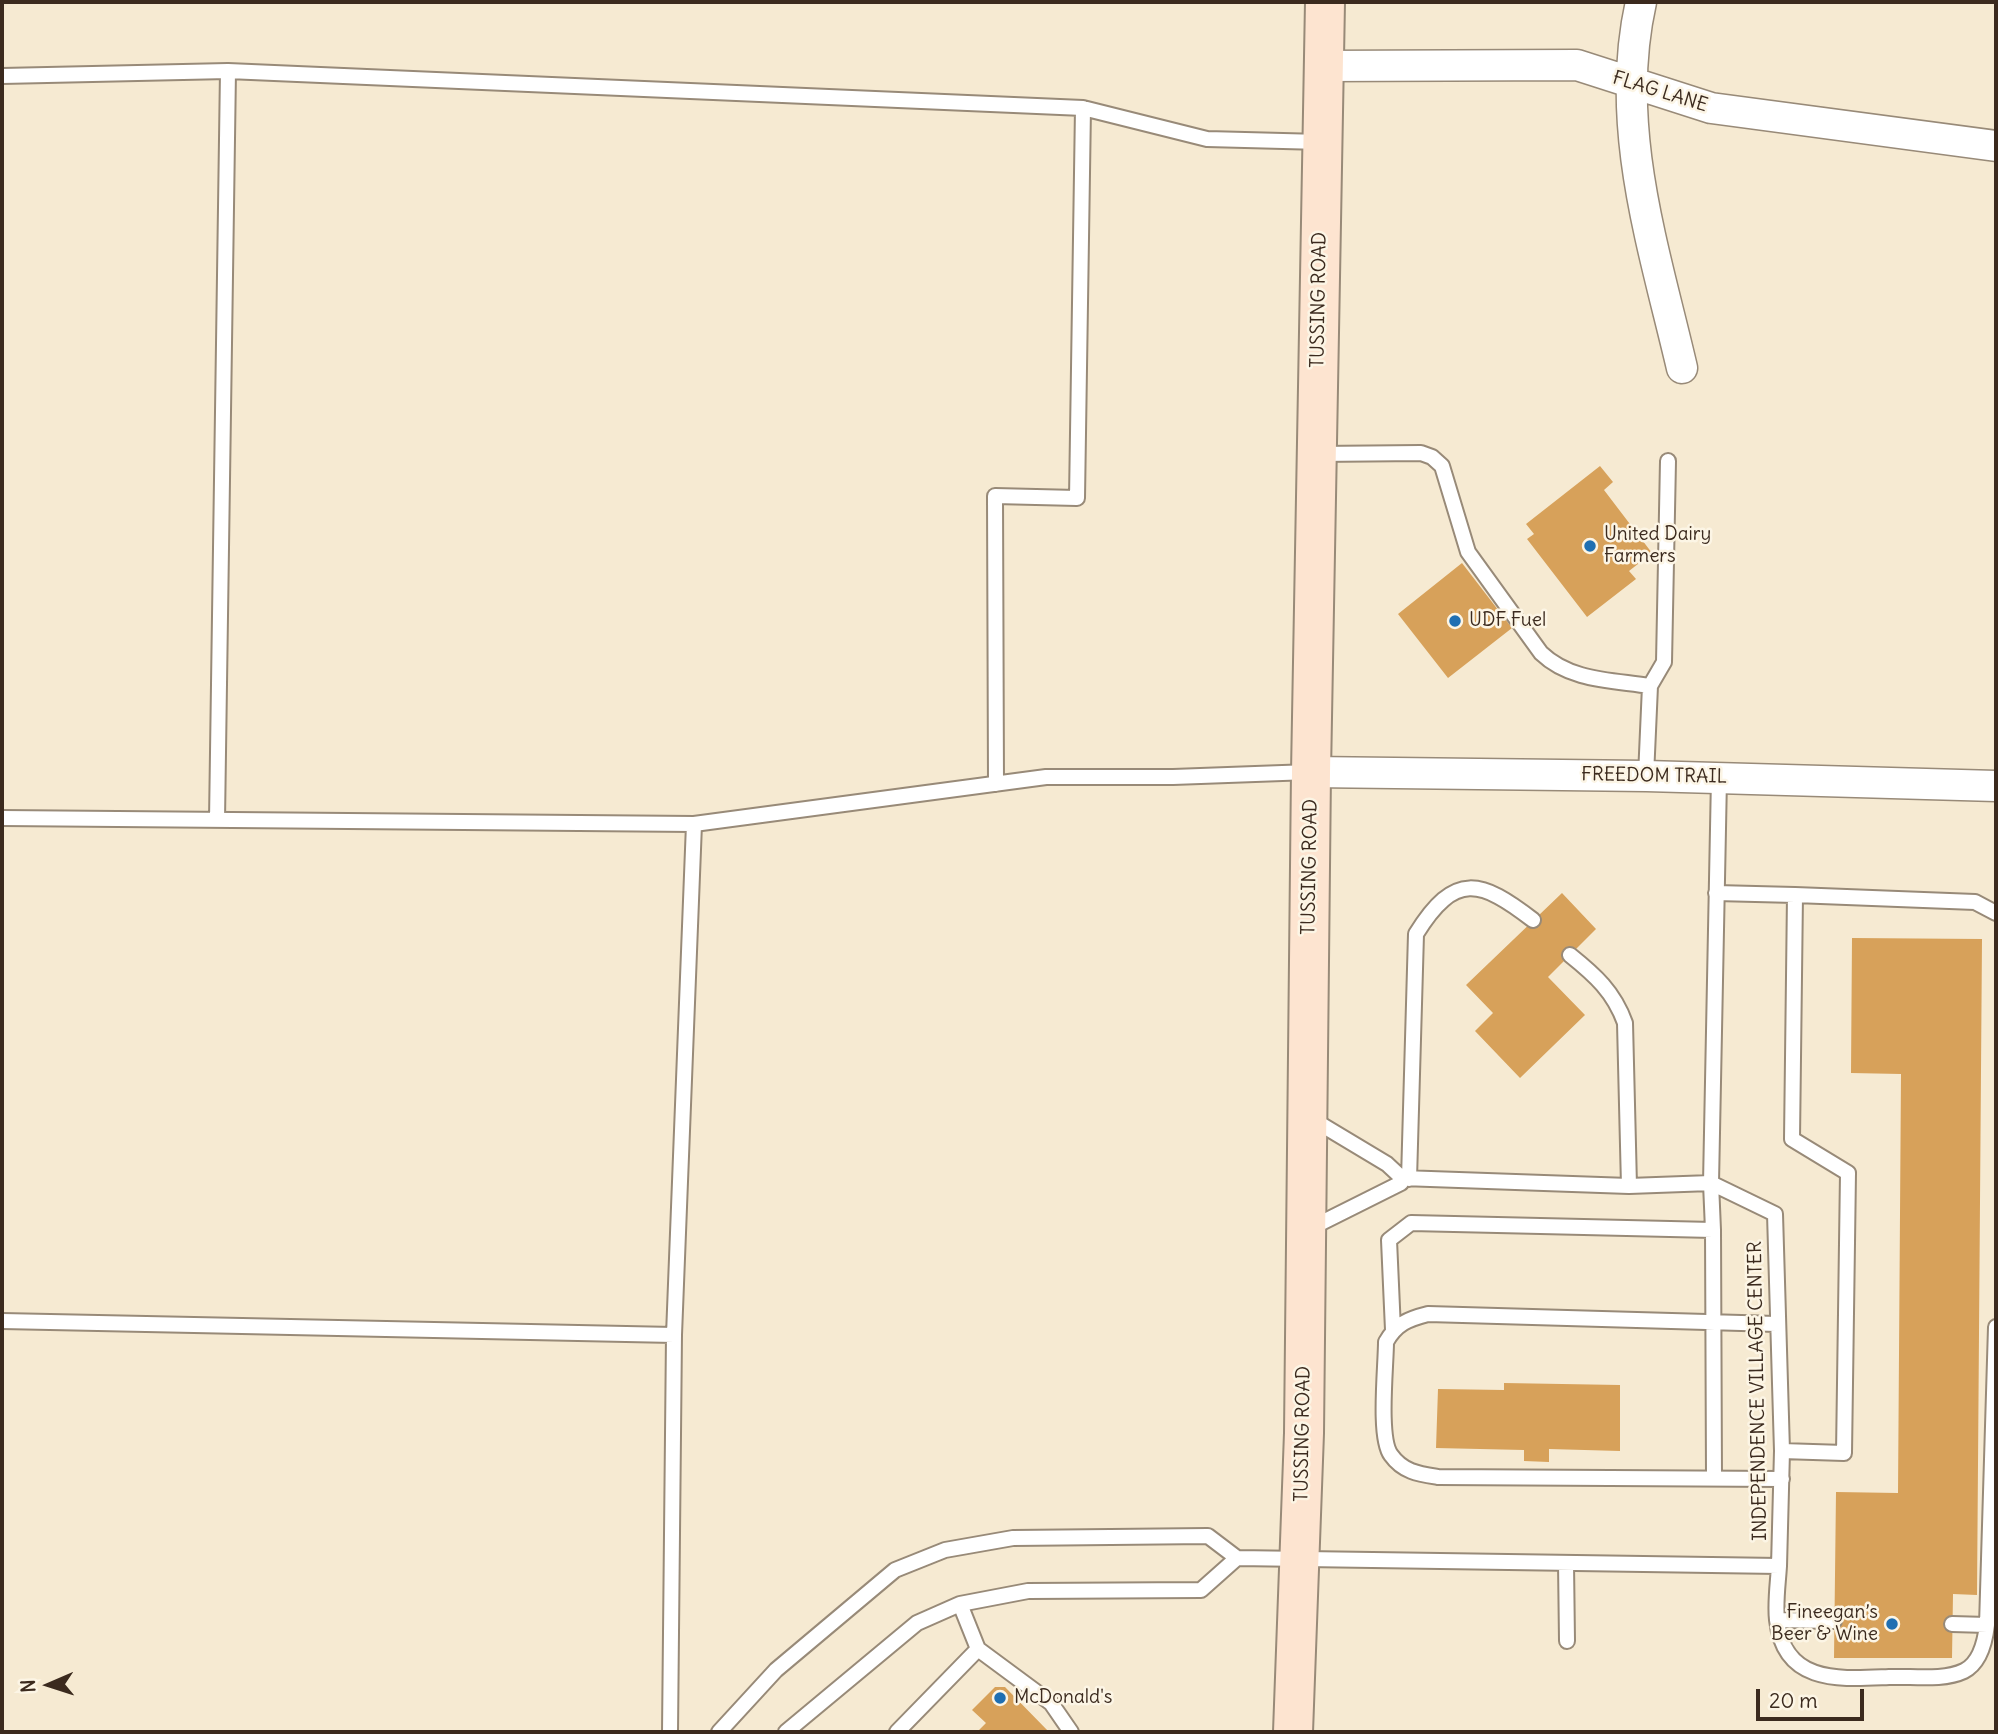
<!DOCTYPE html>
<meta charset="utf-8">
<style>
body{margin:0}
#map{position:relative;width:1998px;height:1734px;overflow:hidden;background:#f6ead2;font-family:Delius,sans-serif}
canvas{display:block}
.frame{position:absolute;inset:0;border:4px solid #3b2a1e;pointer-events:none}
.north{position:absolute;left:14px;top:1650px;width:70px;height:70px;-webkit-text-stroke:5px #fcf5e5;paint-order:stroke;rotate:267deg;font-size:19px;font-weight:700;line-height:28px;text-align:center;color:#3b2a1e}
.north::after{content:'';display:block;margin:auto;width:24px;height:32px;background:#3b2a1e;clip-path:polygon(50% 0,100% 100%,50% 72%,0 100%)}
.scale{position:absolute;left:1756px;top:1689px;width:108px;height:32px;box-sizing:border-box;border:4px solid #3b2a1e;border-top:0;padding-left:9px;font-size:21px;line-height:24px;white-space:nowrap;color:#3b2a1e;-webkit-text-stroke:5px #fcf5e5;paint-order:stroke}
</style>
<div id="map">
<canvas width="1998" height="1734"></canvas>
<div class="frame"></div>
<div class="north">N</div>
<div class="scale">20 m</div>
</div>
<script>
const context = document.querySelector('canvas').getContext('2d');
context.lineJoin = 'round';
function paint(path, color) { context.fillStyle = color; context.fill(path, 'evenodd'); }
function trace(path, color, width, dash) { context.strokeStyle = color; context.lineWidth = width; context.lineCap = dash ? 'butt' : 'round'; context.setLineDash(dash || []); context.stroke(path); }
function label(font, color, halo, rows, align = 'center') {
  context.font = font + ' Delius,sans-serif'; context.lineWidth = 5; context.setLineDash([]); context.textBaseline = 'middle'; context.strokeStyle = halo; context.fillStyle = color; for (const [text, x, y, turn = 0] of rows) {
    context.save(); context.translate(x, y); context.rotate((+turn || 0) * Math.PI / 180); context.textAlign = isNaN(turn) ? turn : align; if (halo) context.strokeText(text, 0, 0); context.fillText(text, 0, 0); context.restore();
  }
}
const building = new Path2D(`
 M1600,466L1613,482L1604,490L1652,553L1629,571L1636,579L1587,617L1527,539L1534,534L1526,524Z
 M1462,563L1512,628L1448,678L1398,614Z
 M1562,893L1596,929L1548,977L1585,1015L1520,1078L1475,1031L1493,1013L1466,985Z
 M1852,938L1982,939L1977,1595L1953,1594L1952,1658H1834L1836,1492L1898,1493L1901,1074L1851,1073Z
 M1504,1383L1620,1385V1451L1549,1449V1462L1524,1461V1450L1436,1448L1438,1389L1504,1390Z
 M995,1687H1005L1049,1732H977L986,1723L972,1710Z`);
const lane = new Path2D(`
 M2,76L228,71
 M1317,454L1421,453L1432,457L1442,466L1468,552L1541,653C1570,681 1612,680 1650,686
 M1646,776L1650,686L1664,662L1668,461
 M996,784L995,496L1077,498L1083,108
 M2,818L694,824L674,1335L670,1732
 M217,820L228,71L1083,108L1207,139L1321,142
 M694,824L1046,777H1173L1310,772
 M1716,893L1795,895L1792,1139L1848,1173L1844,1453L1782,1451
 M1795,895L1975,902L1996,913
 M1570,955C1595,975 1614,992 1625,1023L1629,1186
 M1312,1119L1387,1164L1402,1178L1629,1186L1711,1183L1713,1230
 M1409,1179L1416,934C1455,871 1481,880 1533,920
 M1311,1228L1401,1183L1402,1178
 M2,1321L674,1335
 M1776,1324L1428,1314C1408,1319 1396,1324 1386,1342C1386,1366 1378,1438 1391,1455C1403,1472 1419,1474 1438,1477L1782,1479
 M1393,1330L1389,1240L1411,1223L1713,1230L1714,1478
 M1566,1563L1567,1641
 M1779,1566C1778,1583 1775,1603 1777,1620C1784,1685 1841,1679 1889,1677C1912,1676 1943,1681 1964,1671C1980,1663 1985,1642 1987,1625L1996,1327
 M960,1604L978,1649L1051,1703L1071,1732
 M1777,1620L1834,1621
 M1952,1624L1987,1625
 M719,1732L776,1670L895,1570L945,1550L1013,1538L1208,1536L1237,1558L1779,1566L1782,1451L1775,1214L1711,1183L1719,778
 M786,1732L917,1623L960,1604L1028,1591L1201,1590L1237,1558
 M897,1732L978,1649`);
const street = new Path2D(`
 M1641,2C1613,126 1654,248 1682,368
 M1323,66L1577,65L1711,108L1996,146
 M1311,772L1646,776L1996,786`);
const secondary = new Path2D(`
 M1293,1732L1304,1433L1311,772L1325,2`);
const markers = [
 [1590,546,7,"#1f6fb2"],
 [1455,621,7,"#1f6fb2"],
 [1892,1624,7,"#1f6fb2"],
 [1000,1698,7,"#1f6fb2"]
];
const streetNames = [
 ["FLAG LANE",1660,92,17],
 ["TUSSING ROAD",1319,300,-89],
 ["FREEDOM TRAIL",1654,776,1],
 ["TUSSING ROAD",1310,867,-89],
 ["INDEPENDENCE VILLAGE CENTER",1758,1391,-91],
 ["TUSSING ROAD",1303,1434,-89]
];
const poiNames = [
 ["United Dairy",1604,535],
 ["Farmers",1604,557],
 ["UDF Fuel",1469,621],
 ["Fineegan’s",1878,1613,"right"],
 ["Beer & Wine",1878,1635,"right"],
 ["McDonald's",1014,1698]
];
paint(building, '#d7a15a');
trace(lane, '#988a78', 18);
trace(street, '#988a78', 33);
trace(secondary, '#988a78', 42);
trace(lane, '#fff', 14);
trace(street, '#fff', 30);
trace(secondary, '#fde4d0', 38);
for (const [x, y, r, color] of markers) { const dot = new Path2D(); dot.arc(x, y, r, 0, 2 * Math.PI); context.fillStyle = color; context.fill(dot); trace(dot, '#fcf5e5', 2.5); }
label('19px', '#3b2a1e', '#fcf5e5', streetNames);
label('19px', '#3b2a1e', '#fcf5e5', poiNames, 'left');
</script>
